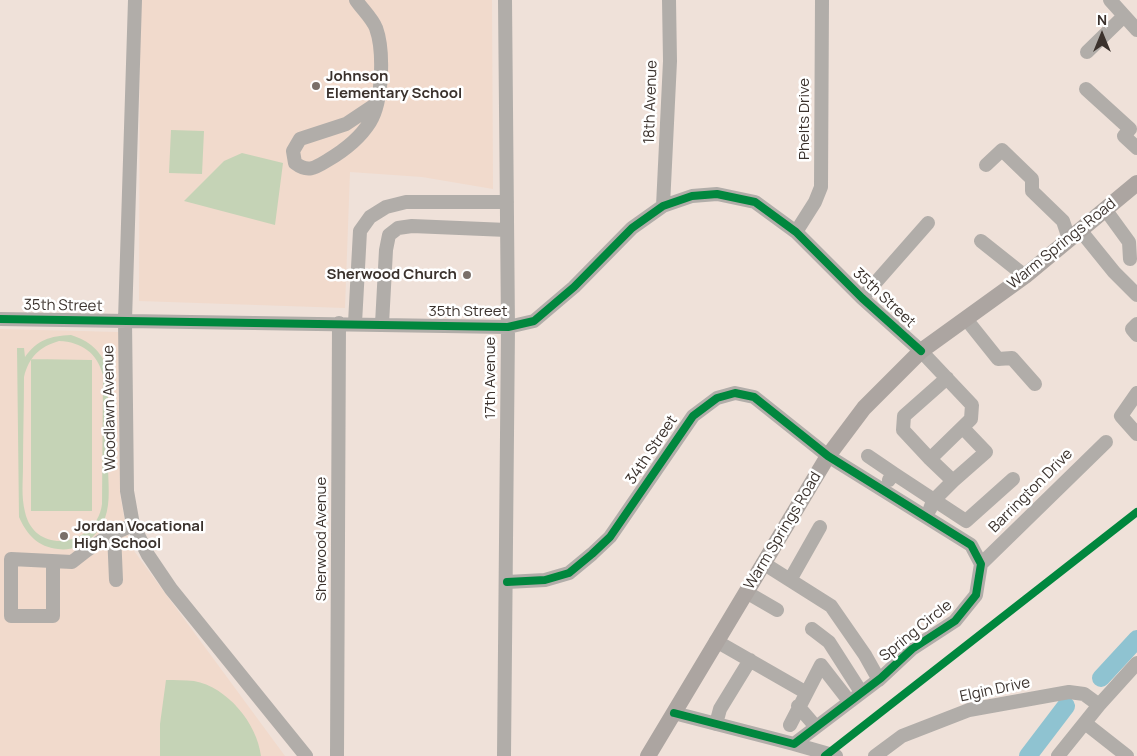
<!DOCTYPE html>
<style>
body{margin:0}
#map{position:relative;width:1137px;height:756px;overflow:hidden;background:#efe1d9;font-family:Manrope,sans-serif}
canvas{display:block}
.north{position:absolute;left:1077px;top:10px;width:50px;height:50px;-webkit-text-stroke:4px #fff;paint-order:stroke;rotate:0deg;font-size:14px;font-weight:700;line-height:20px;text-align:center;color:#3b322d}
.north::after{content:'';display:block;margin:auto;width:18px;height:22px;background:#3b322d;clip-path:polygon(50% 0,100% 100%,50% 72%,0 100%)}
</style>
<div id="map">
<canvas width="1137" height="756"></canvas>
<div class="north">N</div>
</div>
<script>
const context = document.querySelector('canvas').getContext('2d');
context.lineJoin = 'round';
function paint(path, color) { context.fillStyle = color; context.fill(path, 'evenodd'); }
function trace(path, color, width, dash) { context.strokeStyle = color; context.lineWidth = width; context.lineCap = dash ? 'butt' : 'round'; context.setLineDash(dash || []); context.stroke(path); }
function label(font, color, halo, rows, align = 'center') {
  context.font = font + ' Manrope,sans-serif'; context.lineWidth = 5; context.setLineDash([]); context.textBaseline = 'middle'; context.strokeStyle = halo; context.fillStyle = color; for (const [text, x, y, turn = 0] of rows) {
    context.save(); context.translate(x, y); context.rotate((+turn || 0) * Math.PI / 180); context.textAlign = isNaN(turn) ? turn : align; if (halo) context.strokeText(text, 0, 0); context.fillText(text, 0, 0); context.restore();
  }
}
const built = new Path2D(`
 M140,0H492L493,189L422,177L350,172L345,308L139,301Z
 M0,329L119,332L120,494L129,544L285,756H0Z`);
const green = new Path2D(`
 M171,130L204,131L202,174L169,173Z
 M242,153L283,163L275,225L184,201L224,161Z
 M71,335C90,341 100,350 108,369C108,401 108,433 108,465C108,482 111,502 105,518C98,537 79,552 58,549C38,547 27,535 19,517L17,348H24L25,357C37,340 50,336 71,335ZM59,341C82,342 97,353 103,375L102,504C97,546 35,557 25,512C21,497 23,481 23,466C23,436 24,406 24,377C29,357 39,347 59,341Z
 M31,359L92,360V511H31Z
 M166,680C175,680 185,680 194,681C227,687 257,723 261,756H160V724Z`);
const river = new Path2D(`
 M1101,678L1137,639
 M1028,756L1066,706`);
const minor = new Path2D(`
 M135,0L125,320L127,491L133,525L148,555L171,589L306,756
 M356,0C362,9 372,18 376,28C384,50 383,101 370,122C360,138 345,150 328,160C315,168 308,173 295,163L293,151L300,139L346,124L376,104
 M1110,0L1137,30
 M1087,52L1124,16
 M1086,89L1130,129L1124,136L1137,148
 M986,165L1002,150L1032,179V191L1063,221L1069,239
 M663,206L670,61L669,0
 M1105,209L1129,242L1130,259
 M1080,230L1114,272L1137,295
 M796,232L815,202L821,187L822,0
 M981,241L1025,276
 M862,298L928,223
 M0,319L508,327L534,321L574,287L632,228L663,206L692,196L717,194L755,202L796,232L862,298L921,351L972,405L971,419L930,459L953,481L986,452L963,428
 M966,319L998,359L1012,358L1035,384
 M355,323L360,231L370,217L386,207L406,202H507
 M382,324L386,250L389,235L398,228L412,226L507,230
 M1137,324L1132,329L1137,335
 M1137,393L1121,416L1137,434
 M868,456L893,473L889,480
 M930,459L903,430L904,416L947,378
 M893,473L966,521L1013,479
 M930,509L933,501L953,481
 M114,533L116,580
 M53,562V616H11V559L72,562C91,546 109,534 133,525
 M763,563L831,606L865,655L879,680
 M981,564L1106,442
 M790,580L820,527
 M507,582L545,580L569,573L592,554L610,537L693,416L717,398L735,393L754,397L828,456L971,545L981,564L976,595L955,621L912,649L881,678L794,744L674,713
 M746,592L777,610
 M812,629L829,642L861,692
 M716,641L805,692
 M798,706L816,727
 M1085,723L1127,756
 M716,724L720,709L750,660
 M790,725L821,665L849,701
 M794,744L836,756
 M337,756L339,323
 M504,756L508,327L505,0
 M875,756L902,736L969,710L1069,692L1084,694L1099,705
 M1058,756L1099,705L1137,663`);
const major = new Path2D(`
 M648,756L828,456L864,408L921,351L1025,276L1137,183`);
const cycleway = new Path2D(`
 M0,319L508,327L534,321L574,287L632,228L663,206L692,196L717,194L755,202L796,232L862,298L921,351
 M507,582L545,580L569,573L592,554L610,537L693,416L717,398L735,393L754,397L828,456L971,545L981,564L976,595L955,621L912,649L881,678L794,744L674,713
 M825,756L1137,512`);
const markers = [
 [316,86,5,"#7a6f69"],
 [467,275,5,"#7a6f69"],
 [64,536,5,"#7a6f69"]
];
const poiNames = [
 ["Johnson",326,77],
 ["Elementary School",326,94],
 ["Sherwood Church",457,275,"right"],
 ["Jordan Vocational",74,527],
 ["High School",74,544]
];
const streetNames = [
 ["18th Avenue",651,102,-88],
 ["Phelts Drive",805,119,-90],
 ["Warm Springs Road",1062,244,-39],
 ["35th Street",884,298,43],
 ["35th Street",63,306,1],
 ["35th Street",468,312],
 ["17th Avenue",491,378,-90],
 ["Woodlawn Avenue",110,408,-91],
 ["34th Street",652,450,-56],
 ["Barrington Drive",1031,491,-45],
 ["Warm Springs Road",783,531,-59],
 ["Sherwood Avenue",322,539,-90],
 ["Spring Circle",916,631,-39],
 ["Elgin Drive",995,690,-12]
];
paint(built, '#f1dacc');
paint(green, '#c5d3b6');
trace(river, '#8fc3d1', 18);
trace(minor, '#b1ada9', 14);
trace(major, '#aca5a1', 16);
trace(cycleway, '#00873e', 8);
for (const [x, y, r, color] of markers) { const dot = new Path2D(); dot.arc(x, y, r, 0, 2 * Math.PI); context.fillStyle = color; context.fill(dot); trace(dot, '#fff', 2); }
label('bold 15px', '#3b322d', '#fff', poiNames, 'left');
label('15px', '#3b322d', '#fff', streetNames);
</script>
